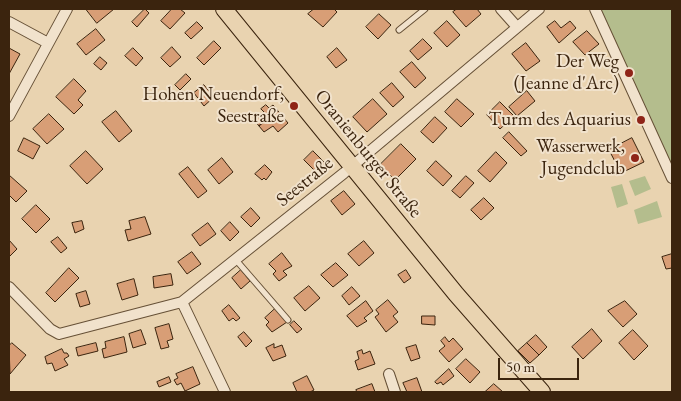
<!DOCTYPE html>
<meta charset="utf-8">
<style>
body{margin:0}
#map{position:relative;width:681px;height:401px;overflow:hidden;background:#e9d3b0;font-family:"EB Garamond",serif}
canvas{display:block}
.frame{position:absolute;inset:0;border:10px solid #3b240e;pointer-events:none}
.scale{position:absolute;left:498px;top:358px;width:81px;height:22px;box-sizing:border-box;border:2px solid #3b240e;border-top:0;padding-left:6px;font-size:15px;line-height:18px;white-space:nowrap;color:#3b240e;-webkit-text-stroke:4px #f1e2cc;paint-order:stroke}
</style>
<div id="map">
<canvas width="681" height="401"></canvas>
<div class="frame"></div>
<div class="scale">50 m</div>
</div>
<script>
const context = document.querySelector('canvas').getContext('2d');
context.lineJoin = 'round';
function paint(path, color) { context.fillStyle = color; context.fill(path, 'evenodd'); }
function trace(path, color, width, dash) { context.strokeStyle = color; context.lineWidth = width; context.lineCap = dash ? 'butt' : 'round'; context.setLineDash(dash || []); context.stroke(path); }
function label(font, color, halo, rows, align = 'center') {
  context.font = font + ' "EB Garamond",serif'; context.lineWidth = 4; context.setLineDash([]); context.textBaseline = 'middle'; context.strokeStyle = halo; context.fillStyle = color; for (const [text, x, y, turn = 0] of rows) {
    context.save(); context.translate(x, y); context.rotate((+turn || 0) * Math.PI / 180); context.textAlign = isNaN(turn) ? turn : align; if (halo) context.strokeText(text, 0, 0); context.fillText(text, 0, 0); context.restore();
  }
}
const green = new Path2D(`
 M597,9H672V169Z
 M645,176L651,189L635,196L629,181Z
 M622,184L628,204L617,208L611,187Z
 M657,201L662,217L638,224L634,210Z`);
const building = new Path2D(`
 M86,9H114L97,23Z
 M145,9L149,13L137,27L132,22Z
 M172,9H180L185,13L170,29L161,21Z
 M314,9H334L337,12L323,27L308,14Z
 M457,9H477L481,14L466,27L453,12Z
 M379,14L391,25L378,39L366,27Z
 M447,21L460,35L447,47L434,33Z
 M555,21L561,28L570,21L576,28L559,43L547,27Z
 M197,22L203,28L191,39L185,33Z
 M96,29L105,40L86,55L77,44Z
 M587,31L599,44L585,55L573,42Z
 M423,39L432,48L418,60L410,51Z
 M214,41L221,48L204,65L197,58Z
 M526,43L540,61L526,71L512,54Z
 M172,47L181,57L170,67L161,58Z
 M9,48L20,54L9,74Z
 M133,48L143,58L136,66L125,56Z
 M337,48L347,60L336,68L327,57Z
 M100,57L107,63L101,70L94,64Z
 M412,62L426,78L415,88L400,72Z
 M186,74L191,79L180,90L175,85Z
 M74,79L86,91L78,100L83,105L74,114L56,97Z
 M392,83L404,97L393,107L380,93Z
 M204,85L214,97L204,106L194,93Z
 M527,91L535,101L517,116L509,107Z
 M373,99L387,114L367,132L353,117Z
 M457,99L474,114L461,127L445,112Z
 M500,102L514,116L500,129L487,115Z
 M266,105L269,108L273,105L278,111L259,126L255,121L264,112L261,109Z
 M116,111L132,131L119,142L102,122Z
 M278,111L288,123L278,132L273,126L264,132L259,126Z
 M49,114L64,129L47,144L33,129Z
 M435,117L447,128L433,143L421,132Z
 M509,132L527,151L521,156L503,138Z
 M24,138L40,146L33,159L18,151Z
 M632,138L644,162L621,173L609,150Z
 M401,144L416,159L395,180L380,165Z
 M86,151L103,169L87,184L70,166Z
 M313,151L326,164L317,173L304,160Z
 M496,152L507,163L490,182L478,171Z
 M222,158L233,172L219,184L208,170Z
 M436,161L452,176L443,186L427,171Z
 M265,165L272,172L266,180L264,178L262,180L255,174Z
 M188,167L207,191L198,198L179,174Z
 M9,175L27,191L16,202L9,195Z
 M466,176L474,183L460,198L452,191Z
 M344,191L355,204L342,215L331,201Z
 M484,198L494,208L481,220L471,210Z
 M36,205L50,219L36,233L22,219Z
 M251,208L260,218L251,227L241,217Z
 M145,217L151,234L128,241L125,230L131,229L129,221Z
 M82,221L84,229L75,233L72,223Z
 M230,222L239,232L230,241L221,231Z
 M208,223L216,234L200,246L192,235Z
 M58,237L67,248L61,253L51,242Z
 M9,240L17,249L9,257Z
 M364,241L374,253L359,266L348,254Z
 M192,252L201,264L187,274L178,262Z
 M282,253L292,266L283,271L287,275L279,281L273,274L276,271L269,264Z
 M672,254V268L666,269L662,257Z
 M336,263L348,275L333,287L321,275Z
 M69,268L79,278L55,302L46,293Z
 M241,270L250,281L241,289L232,278Z
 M406,270L411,278L404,283L398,275Z
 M171,274L173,285L154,288L153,277Z
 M134,279L138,295L122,300L117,284Z
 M309,286L320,298L305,311L294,298Z
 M352,287L360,296L349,305L342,296Z
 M86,291L90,304L80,307L76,294Z
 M388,300L398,312L393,316L398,322L386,332L375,317L379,314L376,310Z
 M366,301L373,311L364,318L367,321L357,327L347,316Z
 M625,301L637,314L623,327L608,311Z
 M229,305L240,318L236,321L233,318L229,321L222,311Z
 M276,308L287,322L272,332L266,325L269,322L265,318Z
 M422,316H435V325L422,324Z
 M294,321L302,329L297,333L290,325Z
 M169,324L173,339L167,341L169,347L161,349L155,328Z
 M592,329L602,341L583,359L572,347Z
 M141,330L146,344L133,348L129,334Z
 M633,330L648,346L634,360L619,343Z
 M244,332L252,341L246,347L238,337Z
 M536,335L547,347L539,355L527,343Z
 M124,337L127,352L104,358L102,349L106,348L105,342Z
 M445,337L449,342L453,338L463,349L449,362L439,351L445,346L441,341Z
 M12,343L26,355L10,374L9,346Z
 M96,343L98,351L78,356L76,348Z
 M527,343L539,355L530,363L518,351Z
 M274,344V348L282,345L286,356L273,361L266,348Z
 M416,345L420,358L411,361L406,348Z
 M62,349L64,353H67L69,356L64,359L68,365L55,371L52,363L47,364L45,357Z
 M362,350L363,354L370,351L375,364L358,370L355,361L359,359L357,352Z
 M466,359L480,372L470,383L456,369Z
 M193,367L200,384L185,391L181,383L177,385L174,380L178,378L176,374Z
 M449,369L454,376L443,385L441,382L437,384L435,382Z
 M307,376L314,390L310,392H297L293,383Z
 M169,377L171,382L159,387L157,382Z
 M417,378L422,392H407L403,383Z
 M372,384L375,392H357L356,390Z
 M494,384L503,392H485Z`);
const lane = new Path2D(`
 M399,30L425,9
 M236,260L288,320`);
const street = new Path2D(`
 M501,9L517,27
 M595,9L672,178
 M9,22L48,43
 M9,116L67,9
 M9,287L50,329L59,334L182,302L225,392
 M182,302L344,173L539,9
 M389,374L395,392`);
const primary = new Path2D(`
 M224,9L456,294L542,392`);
const markers = [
 [629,73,5,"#8f2418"],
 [294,106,5,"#8f2418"],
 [641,120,5,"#8f2418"],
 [635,158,5,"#8f2418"]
];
const poiNames = [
 ["Der Weg",619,62],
 ["(Jeanne d'Arc)",619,84],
 ["Hohen Neuendorf,",284,95],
 ["Seestraße",284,117],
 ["Turm des Aquarius",631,120],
 ["Wasserwerk,",625,147],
 ["Jugendclub",625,169]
];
const streetNames = [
 ["Oranienburger Straße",368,154,51],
 ["Seestraße",305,182,-39]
];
paint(green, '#b4bd8d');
paint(building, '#d89e76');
trace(building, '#3b240e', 1);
trace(lane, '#665036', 7);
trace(street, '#665036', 12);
trace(primary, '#3b240e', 18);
trace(lane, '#f1e2cc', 5);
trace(street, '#f1e2cc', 10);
trace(primary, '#e9d3b0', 16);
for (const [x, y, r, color] of markers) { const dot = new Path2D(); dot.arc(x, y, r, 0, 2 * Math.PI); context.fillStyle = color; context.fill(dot); trace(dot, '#f1e2cc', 2); }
label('19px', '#3b240e', '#f1e2cc', poiNames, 'right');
label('19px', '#3b240e', '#f1e2cc', streetNames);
</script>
